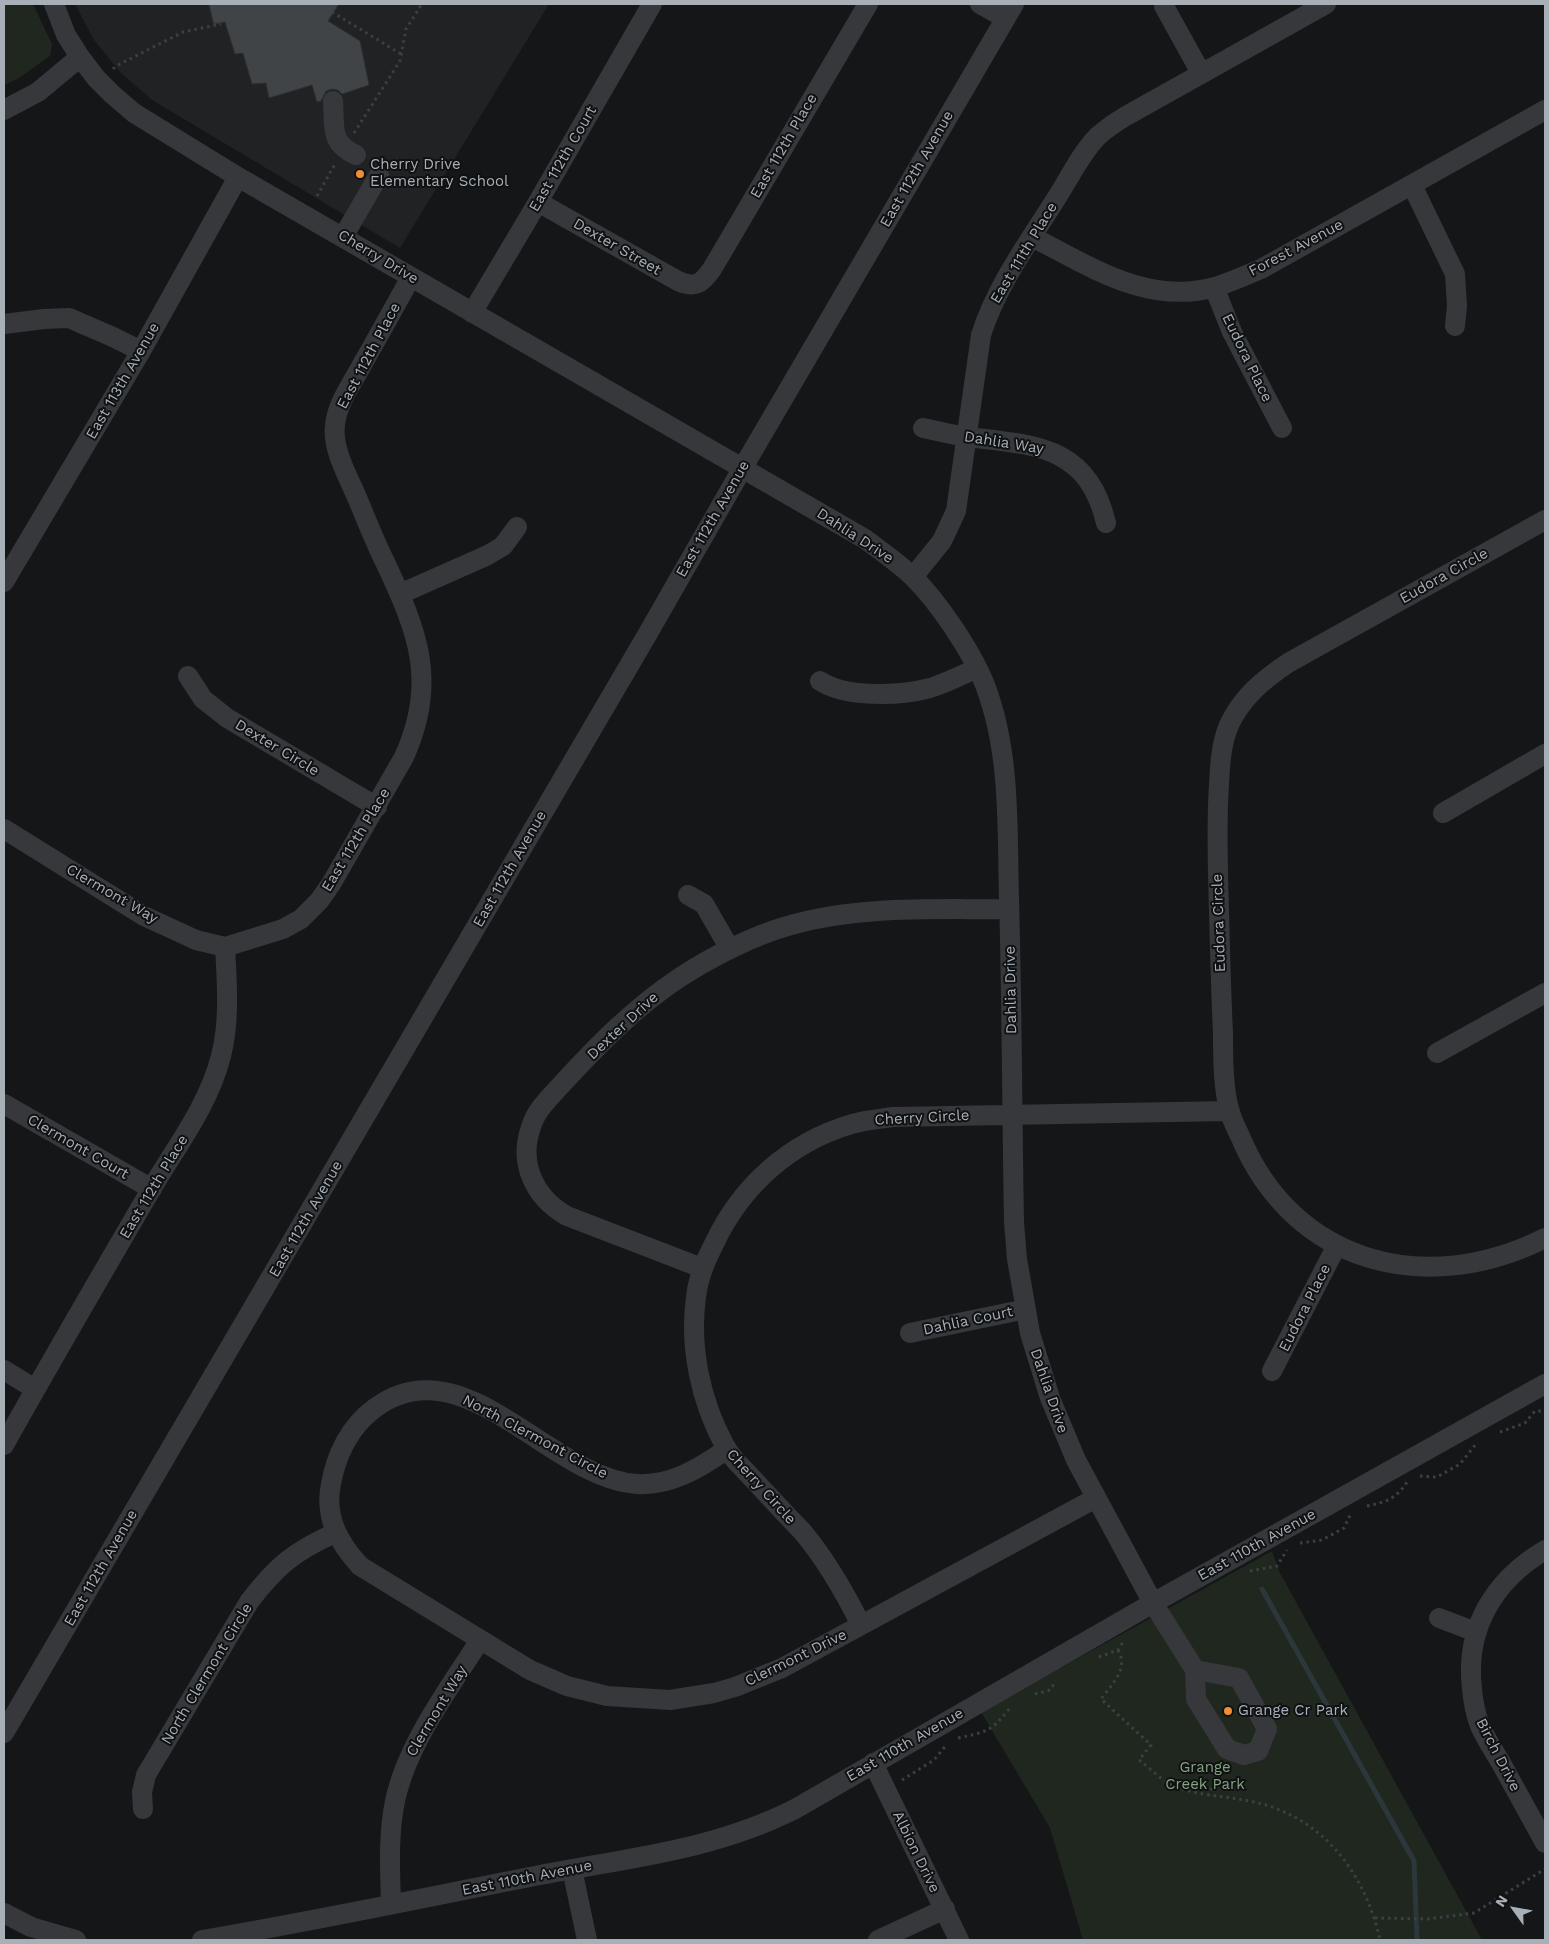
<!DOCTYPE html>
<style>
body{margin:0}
#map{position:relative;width:1549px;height:1944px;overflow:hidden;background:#151617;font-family:"Work Sans",sans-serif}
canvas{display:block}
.frame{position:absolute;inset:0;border:5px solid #a7afb7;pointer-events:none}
.north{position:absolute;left:1489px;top:1884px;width:50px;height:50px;-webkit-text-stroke:4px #101112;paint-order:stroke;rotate:302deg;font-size:14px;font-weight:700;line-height:20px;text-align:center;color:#a7afb7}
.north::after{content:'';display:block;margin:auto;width:18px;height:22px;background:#a7afb7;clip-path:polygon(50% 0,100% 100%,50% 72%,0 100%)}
</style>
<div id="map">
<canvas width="1549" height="1944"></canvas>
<div class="frame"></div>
<div class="north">N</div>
</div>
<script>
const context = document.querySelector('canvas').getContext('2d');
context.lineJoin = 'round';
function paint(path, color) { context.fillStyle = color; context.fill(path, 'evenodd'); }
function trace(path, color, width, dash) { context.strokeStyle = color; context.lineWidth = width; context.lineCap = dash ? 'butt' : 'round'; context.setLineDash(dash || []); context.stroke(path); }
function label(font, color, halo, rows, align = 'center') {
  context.font = font + ' "Work Sans",sans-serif'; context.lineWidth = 4; context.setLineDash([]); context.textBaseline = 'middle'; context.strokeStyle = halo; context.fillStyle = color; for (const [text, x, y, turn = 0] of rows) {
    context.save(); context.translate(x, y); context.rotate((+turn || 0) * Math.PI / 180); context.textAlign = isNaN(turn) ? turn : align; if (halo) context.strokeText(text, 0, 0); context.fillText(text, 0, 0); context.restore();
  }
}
const built = new Path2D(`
 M75,4H549L400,248L152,100L120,72L94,40Z`);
const green = new Path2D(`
 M4,4H33L52,44L50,56L19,78L4,85Z
 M1272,1551L1279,1571L1482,1940H1083L1050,1828L981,1712Z`);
const stream = new Path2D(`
 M1262,1589L1414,1861L1417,1940`);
const building = new Path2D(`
 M209,4H339L328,21L360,41L369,85L342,94L338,90L332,89L326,91L321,101L317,102L312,85L269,98L266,83L252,84L243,53L235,54L225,22L214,24Z`);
const path = new Path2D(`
 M332,12L401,54
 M113,69L116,66L183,32L221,24
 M354,133L400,61L406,29L422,4
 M317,196L335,164
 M1500,1432L1525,1423L1535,1411H1545
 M1420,1476L1437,1477L1460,1464L1476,1444
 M1367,1506C1386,1502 1396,1499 1407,1482
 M1300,1543L1322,1540L1344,1528L1351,1513
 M1250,1571L1277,1566L1287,1550
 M1118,1650C1129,1669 1112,1684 1101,1699L1151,1745L1139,1760C1150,1768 1163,1782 1175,1787C1207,1798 1241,1796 1272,1807C1332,1828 1367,1881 1380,1940
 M1099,1657L1118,1650L1123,1642
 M1035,1694L1050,1690L1056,1681
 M958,1738C986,1732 991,1732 1009,1709
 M902,1780L934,1760L947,1744
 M1208,1796L1223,1765
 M1375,1918L1428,1919L1474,1913L1545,1869`);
const minor = new Path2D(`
 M54,4L66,35L80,57L96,78L113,95L134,113L238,177L865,539C881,551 897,562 912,576C938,601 972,652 985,685C1011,753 1007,827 1009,898C1012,1006 1012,1114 1014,1222L1017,1259L1030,1333L1050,1398L1076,1460L1153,1603L1195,1670L1196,1699L1227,1749L1244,1755L1258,1751L1267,1729L1239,1678L1195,1670
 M980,4L1005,18
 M1164,6L1201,73
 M333,101C335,127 329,143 356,155
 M4,110L38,92L80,57
 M1412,185L1455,274L1457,306L1455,326
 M538,202L678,281C696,289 702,283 712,269L868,4
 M343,237L379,175
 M1032,237C1090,266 1147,306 1215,287C1231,282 1246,275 1261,269L1545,110
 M1214,287L1232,332L1282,428
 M472,313L538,202L652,4
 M4,324L44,319L69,318L113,337L141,351
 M923,428C938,431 953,435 968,437C1034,445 1088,445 1106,523
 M1545,520L1288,663C1263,680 1242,697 1229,725C1221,744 1220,765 1219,785C1216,827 1218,869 1219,911C1220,952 1221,993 1223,1033C1223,1057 1223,1090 1230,1112C1232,1120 1236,1128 1240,1136C1293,1264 1426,1298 1545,1238
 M913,577L942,541L956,511L981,335C997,284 1031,239 1059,194C1071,175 1082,152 1098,136C1107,128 1116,122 1126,116L1326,4
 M4,582L141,351L238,177
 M400,594L488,555L503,546L517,527
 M188,676L203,699L227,718L377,807
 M820,681C846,698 900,696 930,688C946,683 962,675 977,668
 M1443,813L1545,754
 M4,829L144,916L196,940L225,947L283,929L301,919L319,901L331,884L404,757C438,682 418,632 385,562C374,540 365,516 355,493C346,473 332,447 335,425C337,403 353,382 363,363C379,335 395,306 411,277
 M688,895L704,904L730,949
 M1437,1053L1545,993
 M4,1104L152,1189
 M702,1268L567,1216C535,1198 518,1164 531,1127C536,1110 550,1097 562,1084C597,1046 635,1007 679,978C711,957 754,935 791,925C861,905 937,910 1009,909
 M910,1333L1026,1309
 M4,1370L35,1389
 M1272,1371L1337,1245
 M4,1445C51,1361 100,1277 149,1193C175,1148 208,1107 221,1056C230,1021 227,983 225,947
 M727,1449C700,1468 671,1486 637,1484C551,1479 463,1342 375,1408C350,1426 336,1455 331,1484C324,1517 339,1543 360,1566L530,1670L567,1686L607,1696L670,1700L714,1693L735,1687L782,1668L1096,1498
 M1545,1550C1493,1581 1465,1629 1472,1689C1473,1701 1476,1715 1480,1726C1486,1739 1494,1751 1501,1763C1516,1790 1530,1816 1545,1843
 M1439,1618L1476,1632
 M861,1625C844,1591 826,1559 801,1530C784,1513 768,1495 752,1478C743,1468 731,1458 725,1446C701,1402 689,1348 696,1297C698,1278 705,1261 714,1244C741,1186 790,1142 852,1124C865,1120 879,1119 893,1117L1229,1111
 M4,1733L647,635L742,469L1014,4
 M873,1763L959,1940
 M143,1809L142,1792L146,1775L249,1602C276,1566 295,1551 335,1533
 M572,1869L587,1940
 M391,1904C390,1870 388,1835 395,1801C407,1744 449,1689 480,1640
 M4,1913L31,1927L76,1940
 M202,1940C315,1921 427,1897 540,1875C628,1858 714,1850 795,1809L1153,1603L1545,1384
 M878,1940L945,1909`);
const markers = [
 [360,174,5,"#ef8f35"],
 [1228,1711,5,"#ef8f35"]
];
const streetNames = [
 ["East 112th Place",784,146,-60],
 ["East 112th Court",563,159,-60],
 ["East 112th Avenue",917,169,-60],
 ["Dexter Street",617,247,30],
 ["Forest Avenue",1296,248,-28],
 ["East 111th Place",1024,253,-59],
 ["Cherry Drive",378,257,31],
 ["East 112th Place",369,356,-62],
 ["Eudora Place",1247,358,64],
 ["East 113th Avenue",123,381,-60],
 ["Dahlia Way",1004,443,9],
 ["East 112th Avenue",713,519,-60],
 ["Dahlia Drive",855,536,33],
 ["Eudora Circle",1444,576,-29],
 ["Dexter Circle",277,748,31],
 ["East 112th Place",356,840,-59],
 ["East 112th Avenue",510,869,-60],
 ["Clermont Way",112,894,30],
 ["Eudora Circle",1219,923,-92],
 ["Dahlia Drive",1011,990,-91],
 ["Dexter Drive",623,1026,-43],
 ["Cherry Circle",922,1118,-3],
 ["Clermont Court",78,1147,30],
 ["East 112th Place",154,1187,-59],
 ["East 112th Avenue",306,1219,-60],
 ["Eudora Place",1305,1308,-63],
 ["Dahlia Court",968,1321,-12],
 ["Dahlia Drive",1049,1391,71],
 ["North Clermont Circle",535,1437,28],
 ["Cherry Circle",761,1487,48],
 ["East 110th Avenue",1257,1545,-29],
 ["East 112th Avenue",101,1568,-60],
 ["Clermont Drive",796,1658,-26],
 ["North Clermont Circle",207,1674,-59],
 ["Clermont Way",437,1711,-59],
 ["East 110th Avenue",905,1745,-30],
 ["Birch Drive",1498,1755,63],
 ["Albion Drive",916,1852,64],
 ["East 110th Avenue",527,1878,-11]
];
const poiNames = [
 ["Cherry Drive",370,165],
 ["Elementary School",370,182],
 ["Grange Cr Park",1238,1711]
];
const parkNames = [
 ["Grange",1205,1768],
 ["Creek Park",1205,1785]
];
paint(built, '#212224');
paint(green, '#20271f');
trace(stream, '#2c373b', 5);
paint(building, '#414447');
trace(building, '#2f3033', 1);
trace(path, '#3c4043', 3, [2.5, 4]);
trace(minor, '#36383c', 20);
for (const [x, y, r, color] of markers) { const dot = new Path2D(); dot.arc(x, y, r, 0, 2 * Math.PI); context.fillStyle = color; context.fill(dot); trace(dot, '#101112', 2); }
label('15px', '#a7afb7', '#101112', streetNames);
label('15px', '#a7afb7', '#101112', poiNames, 'left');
label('15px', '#83a27f', '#101112', parkNames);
</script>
